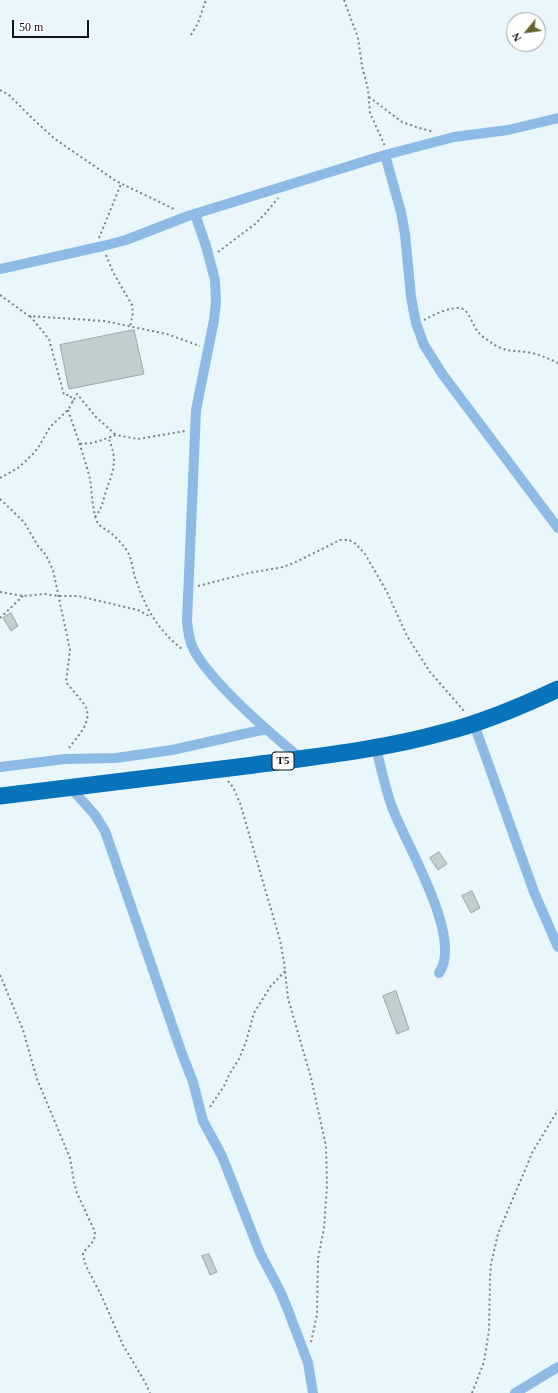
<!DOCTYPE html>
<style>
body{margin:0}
#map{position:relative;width:558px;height:1393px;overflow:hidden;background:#e9f6fc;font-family:"Times New Roman",serif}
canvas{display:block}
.north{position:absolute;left:506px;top:12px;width:40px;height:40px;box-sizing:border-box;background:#fff;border:1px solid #9fa1a2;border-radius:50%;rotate:241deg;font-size:11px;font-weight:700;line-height:16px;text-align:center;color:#101416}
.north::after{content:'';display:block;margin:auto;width:14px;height:18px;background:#656430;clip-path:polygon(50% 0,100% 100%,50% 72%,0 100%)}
.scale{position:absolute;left:12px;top:20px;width:77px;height:18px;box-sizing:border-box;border:2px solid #101416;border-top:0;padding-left:5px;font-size:12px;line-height:14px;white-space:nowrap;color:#101416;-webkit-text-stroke:3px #fff;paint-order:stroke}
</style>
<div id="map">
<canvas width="558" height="1393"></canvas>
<div class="north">N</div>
<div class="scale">50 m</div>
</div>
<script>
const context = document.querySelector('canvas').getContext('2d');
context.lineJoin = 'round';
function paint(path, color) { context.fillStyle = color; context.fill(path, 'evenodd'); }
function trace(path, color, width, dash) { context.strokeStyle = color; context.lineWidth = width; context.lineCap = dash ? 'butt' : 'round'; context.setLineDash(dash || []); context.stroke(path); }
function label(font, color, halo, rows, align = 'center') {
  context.font = font + ' "Times New Roman",serif'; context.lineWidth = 3.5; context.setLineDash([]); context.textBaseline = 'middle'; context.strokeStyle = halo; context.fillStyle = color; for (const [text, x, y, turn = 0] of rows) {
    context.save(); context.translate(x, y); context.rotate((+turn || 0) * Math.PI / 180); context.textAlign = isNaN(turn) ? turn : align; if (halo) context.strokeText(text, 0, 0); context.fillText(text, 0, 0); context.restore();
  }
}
const building = new Path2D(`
 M134,330L144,374L69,389L60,345Z
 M11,613L18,626L11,631L3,618Z
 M439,852L447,864L438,870L430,858Z
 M472,891L480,908L471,913L462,896Z
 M396,991L409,1029L397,1034L383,996Z
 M209,1254L217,1272L210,1275L202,1256Z`);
const path = new Path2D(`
 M344,0L358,38L362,66L368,89L370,113L385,146
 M191,35L198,23L206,0
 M0,90L9,95L32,118L55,139L116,181L176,210
 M369,97L402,122L416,127L434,132
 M99,238L121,184
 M218,252L255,224L265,214L278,198
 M106,255L113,272L132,305L133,313L130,327
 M0,295L29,316L104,321L167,334L200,346
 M30,316L49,339L64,395H70L73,402
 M424,320C433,315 453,305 463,309C470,313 473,326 478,332C482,337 488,340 493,344C507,353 517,350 532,353C541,355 549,359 558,363
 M68,410C76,433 84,456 90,479C92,492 92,506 96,519C98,526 105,529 111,533C116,537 121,543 125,548C132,557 132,567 135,577C146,609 156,628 183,650
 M80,444L93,443L116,435L138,439L185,431
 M0,478L18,468L32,455L38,448L50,427L68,410L77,394L96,417L116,435
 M0,499L24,522L38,546L46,555L53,570L70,650L66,682C72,690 78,696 84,704C95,720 77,737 68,749
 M95,517C102,509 103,501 106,491C114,469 118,460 108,437
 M198,586L249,573L283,567L296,562L340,540H349L356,544L365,554L387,592L407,636L430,672L465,712
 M0,592L23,596L45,594L59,596H78L138,610L151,617
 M0,618L23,596
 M228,781L233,787L240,803L280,940L284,962L288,998L311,1078L326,1146L327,1186L324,1228L318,1259L317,1315L311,1342
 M0,975L23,1030L37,1079L70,1158L74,1182L77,1193L95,1232L94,1240L83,1253V1256L86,1266L102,1297L123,1345L145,1382L150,1393
 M210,1107L224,1086L230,1073L239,1059L246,1042L254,1013L270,987L285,971
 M472,1393L484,1362L489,1330L490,1280L491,1264L498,1234L533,1151L558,1110`);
const street = new Path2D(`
 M385,155L401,212L405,234L411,297L416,323L424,345L443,375L558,528
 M195,214L206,246L215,280L216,302L214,320L196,410L187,621C188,631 189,641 194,650C200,662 209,672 218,682C243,710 272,734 301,759
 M0,269L103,246L126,240L188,216L385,155L454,137L508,130L558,118
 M474,724L534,892L558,947
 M376,748C381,767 385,788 392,807C405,843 464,938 439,973
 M0,767L65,759L116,758L172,750L266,729
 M70,787L95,815L105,831L181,1051L193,1082L203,1121L222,1156L260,1253L280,1291L288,1310L308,1363L313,1393
 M515,1393L558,1367`);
const highway = new Path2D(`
 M0,796C82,786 164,776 246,766C312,757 381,750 445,732C485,722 522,706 558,689`);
const shields = [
 [283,761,22]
];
const shieldNames = [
 ["T5",283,761]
];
paint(building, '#bfcecf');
trace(building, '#99a7a8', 1);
trace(path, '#7a8387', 2, [2, 3]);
trace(street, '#8dbbe5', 10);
trace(highway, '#0673ba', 17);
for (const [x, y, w] of shields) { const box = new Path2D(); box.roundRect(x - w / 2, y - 9, w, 18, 3); context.fillStyle = '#fff'; context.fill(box); trace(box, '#101416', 1); }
label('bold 11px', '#101416', null, shieldNames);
</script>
